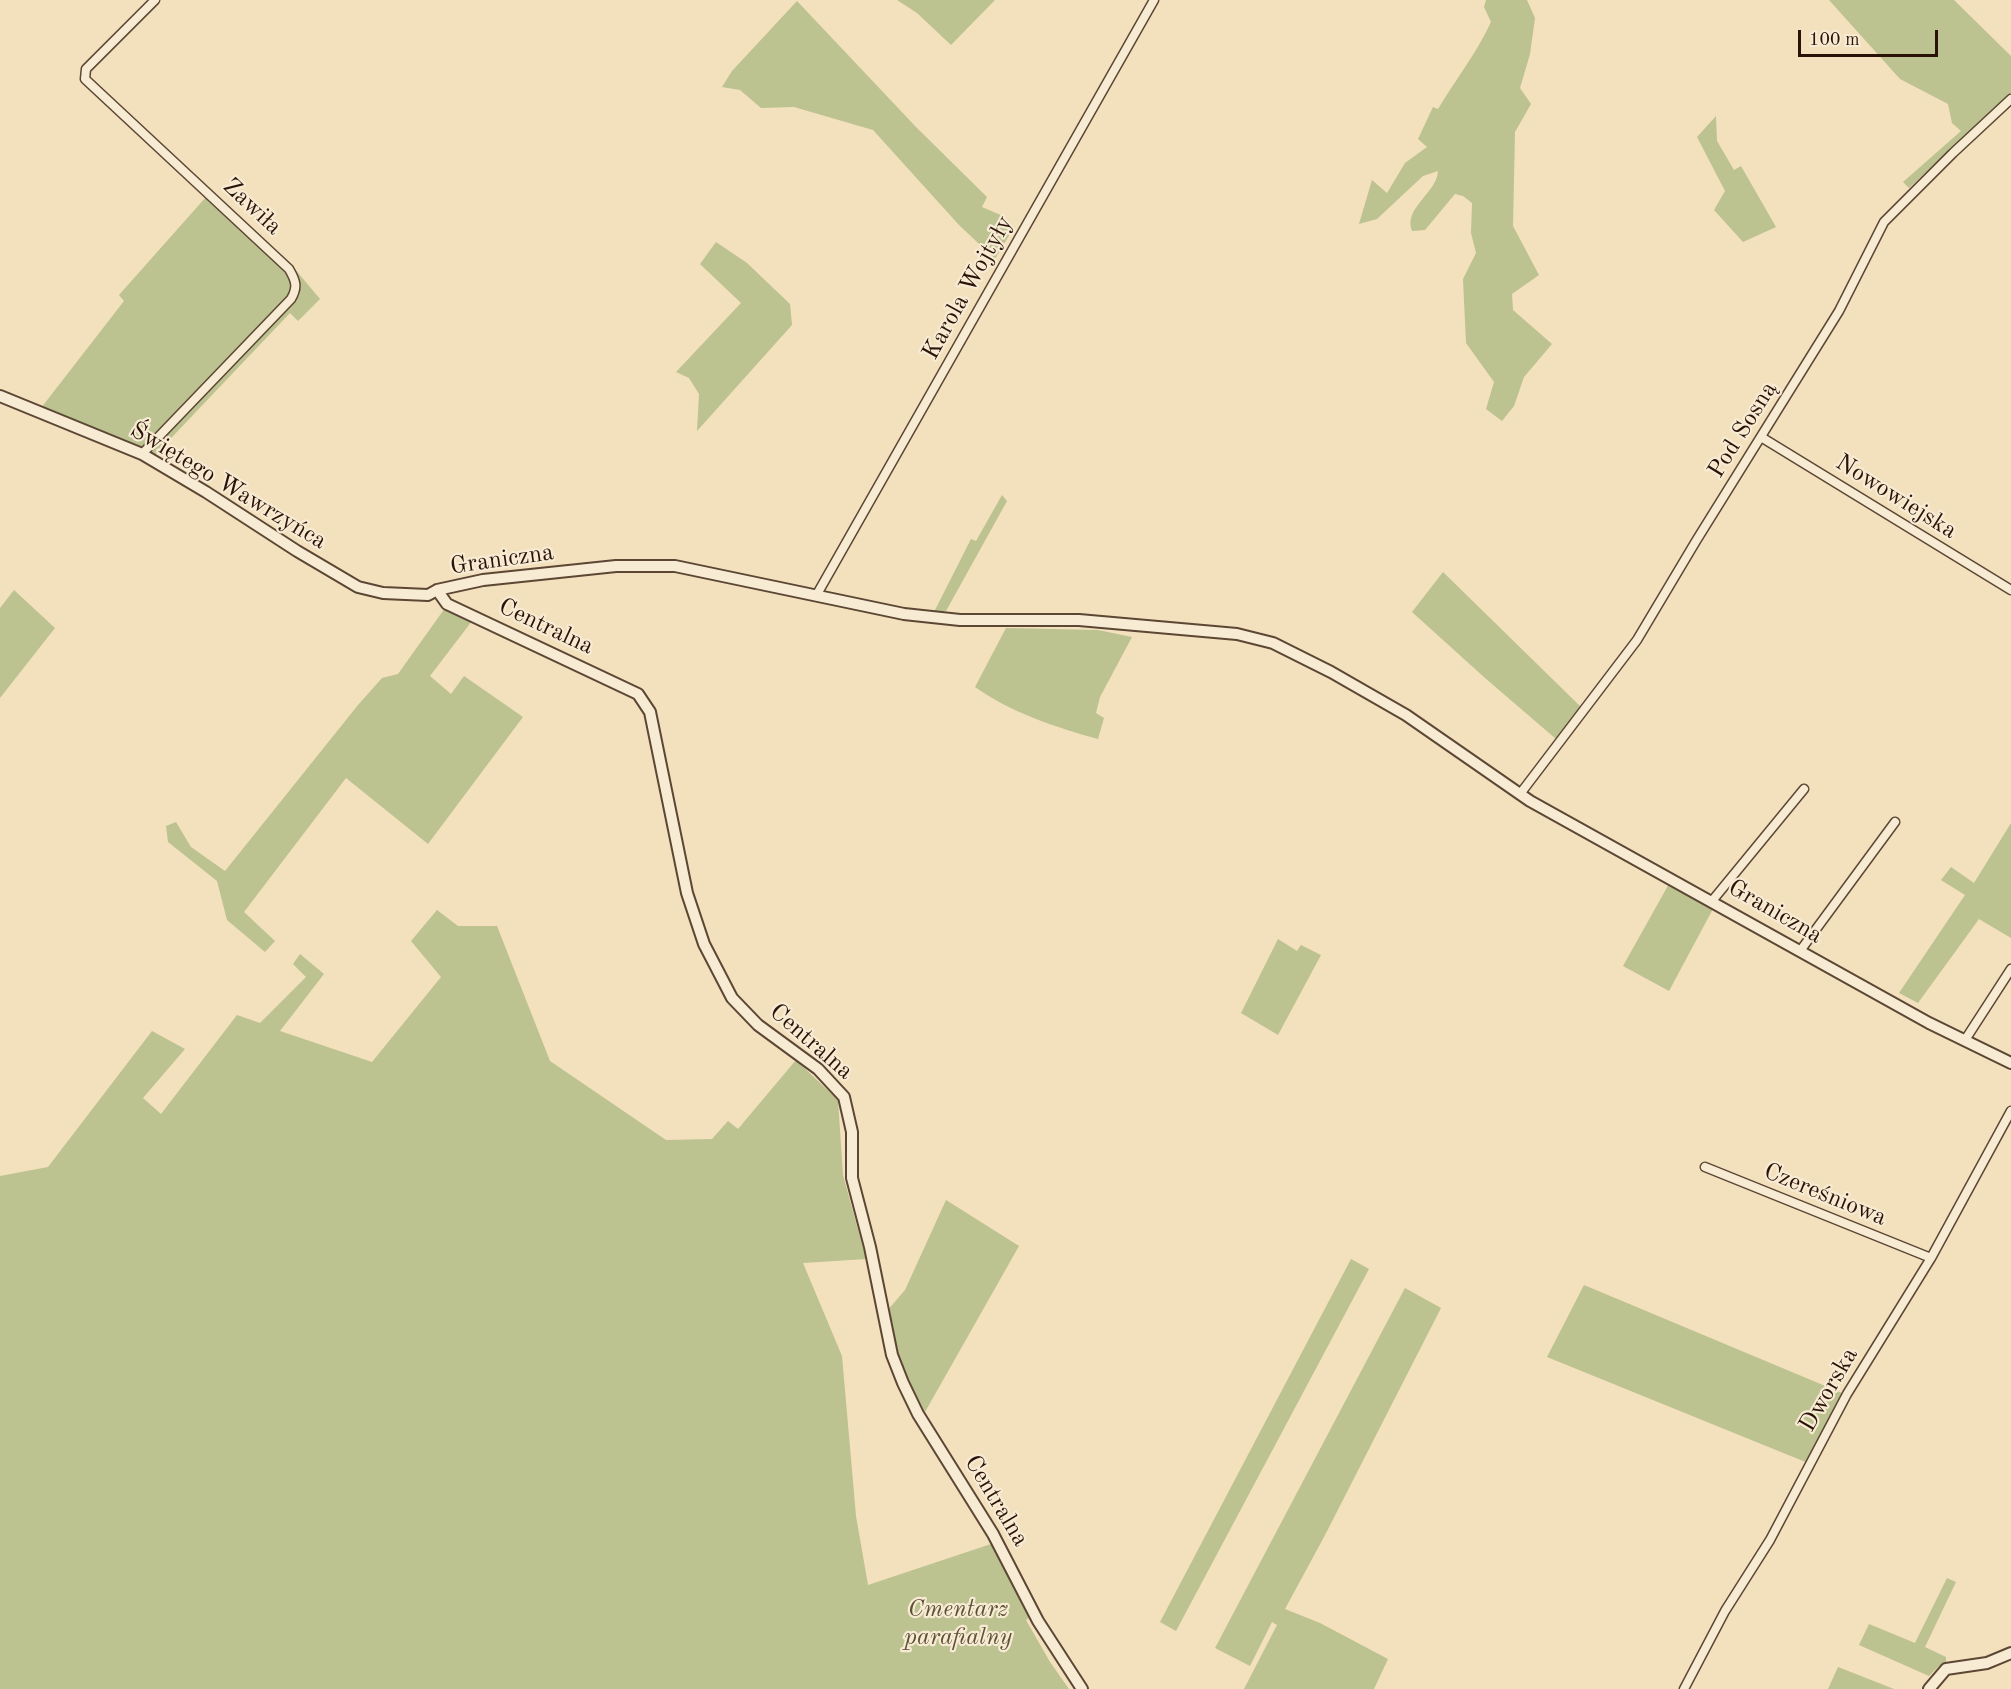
<!DOCTYPE html>
<meta charset="utf-8">
<style>
body{margin:0}
#map{position:relative;width:2011px;height:1689px;overflow:hidden;background:#f3e0bd;font-family:"Old Standard TT",serif}
canvas{display:block}
.scale{position:absolute;left:1798px;top:30px;width:140px;height:27px;box-sizing:border-box;border:3px solid #2a1206;border-top:0;padding-left:8px;font-size:18px;line-height:21px;white-space:nowrap;color:#2a1206;-webkit-text-stroke:4px #f7ebd4;paint-order:stroke}
</style>
<div id="map">
<canvas width="2011" height="1689"></canvas>
<div class="scale">100 m</div>
</div>
<script>
const context = document.querySelector('canvas').getContext('2d');
context.lineJoin = 'round';
function paint(path, color) { context.fillStyle = color; context.fill(path, 'evenodd'); }
function trace(path, color, width, dash) { context.strokeStyle = color; context.lineWidth = width; context.lineCap = dash ? 'butt' : 'round'; context.setLineDash(dash || []); context.stroke(path); }
function label(font, color, halo, rows, align = 'center') {
  context.font = font + ' "Old Standard TT",serif'; context.lineWidth = 4.5; context.setLineDash([]); context.textBaseline = 'middle'; context.strokeStyle = halo; context.fillStyle = color; for (const [text, x, y, turn = 0] of rows) {
    context.save(); context.translate(x, y); context.rotate((+turn || 0) * Math.PI / 180); context.textAlign = isNaN(turn) ? turn : align; if (halo) context.strokeText(text, 0, 0); context.fillText(text, 0, 0); context.restore();
  }
}
const green = new Path2D(`
 M897,0H995L951,45L917,13Z
 M1486,0H1527L1535,18L1530,54L1520,88L1531,104L1515,132L1513,226L1539,275L1512,294L1513,310L1552,344L1524,377L1514,406L1502,421L1486,409L1494,382L1466,343L1463,279L1476,253L1471,233L1472,203L1463,196L1455,194L1425,230L1412,231C1403,208 1437,193 1438,171L1423,176L1377,219L1359,224L1372,180L1387,193L1405,163L1427,147L1418,139L1433,107L1438,109C1456,79 1476,54 1491,22L1484,7Z
 M1829,0H1954L2011,56V93L1909,188L1903,182L1961,131L1952,123L1948,104L1900,79Z
 M797,1L916,127L987,197L982,207L1003,216L1014,227L995,259L959,225L873,130L794,107L761,108L740,90L722,87L732,71Z
 M1716,116L1717,141L1734,170L1741,166L1776,227L1743,242L1714,210L1725,191L1697,137Z
 M206,197L288,270L294,283L290,297L141,449L41,408L124,301L119,295Z
 M716,242L747,263L790,304L792,325L697,431L699,394L689,378L676,372L741,303L700,264Z
 M294,268L320,299L298,321L290,313L155,455L150,454L149,448L289,305L300,286Z
 M1002,495L1007,501L946,611L934,612L971,539L976,541Z
 M1443,572L1581,707L1556,739L1485,678L1412,612Z
 M14,590L55,628L0,698V608Z
 M445,608L472,621L430,676L451,694L464,676L523,717L428,844L346,778L244,912L275,941L265,952L227,920L217,881L168,842L166,826L176,822L191,847L225,871L358,705L382,678L398,674Z
 M1006,628L1098,630L1132,637L1100,697L1096,713L1104,718L1098,739C1055,727 1012,713 975,687Z
 M2011,823V938L1979,919L1918,1003L1899,993L1965,895L1941,880L1951,867L1974,883Z
 M1670,882L1714,907L1669,991L1623,966Z
 M437,910L458,926H497L550,1061L666,1140L712,1139L728,1121L738,1129L796,1060L838,1100L843,1175L866,1259L803,1263L842,1356L856,1516L868,1585L991,1544L1029,1618L1026,1620L1050,1662L1069,1689H0V1176L48,1167L152,1031L185,1049L143,1098L161,1114L237,1015L260,1023L306,977L293,964L300,954L324,974L280,1031L372,1062L441,977L411,941Z
 M1278,939L1297,951L1301,945L1321,955L1278,1035L1241,1013Z
 M946,1200L1019,1246L925,1412L898,1359L887,1311L905,1290Z
 M1351,1259L1369,1269L1176,1631L1160,1622Z
 M1584,1285L1842,1393L1808,1463L1547,1357Z
 M1405,1288L1441,1308L1324,1537L1285,1609L1320,1623L1388,1659L1374,1689H1244L1277,1625L1272,1622L1250,1666L1215,1648Z
 M1947,1578L1956,1582L1925,1647L1946,1657V1665L1939,1666L1929,1676L1859,1645L1869,1624L1915,1643Z
 M1838,1667L1894,1689H1828Z`);
const minor = new Path2D(`
 M1761,437L2011,590
 M142,454L291,299C298,287 296,281 289,269L85,79L86,69L155,0
 M816,596L1154,0
 M1520,794L1637,640L1696,541L1839,311L1884,222L1953,153L2011,99
 M1712,901L1804,789
 M1800,951L1895,822
 M1965,1040L2011,969
 M1705,1167L1931,1258
 M1684,1689L1725,1611L1770,1540L1847,1394L1931,1258L2011,1111`);
const tertiary = new Path2D(`
 M0,396L142,454L206,492L297,551L358,587L383,593L428,595L437,590L483,580L616,566H675L904,614L960,620H1079L1237,634L1273,643L1331,672L1406,715L1530,801L1929,1023L2011,1063
 M437,590L447,604L638,694L650,712L687,893L704,944L732,998L758,1025L818,1069L844,1097L852,1132V1178L870,1247L892,1355L903,1383L918,1414L993,1534L1038,1621L1082,1689
 M1929,1689L1946,1669L1987,1663L2011,1653`);
const streetNames = [
 ["Zawiła",252,207,43],
 ["Karola Wojtyły",968,288,-61],
 ["Pod Sosną",1743,430,-58],
 ["Świętego Wawrzyńca",228,486,31],
 ["Nowowiejska",1896,497,32],
 ["Graniczna",502,560,-8],
 ["Centralna",546,627,25],
 ["Graniczna",1775,912,30],
 ["Centralna",811,1042,41],
 ["Czereśniowa",1825,1195,22],
 ["Dworska",1829,1390,-60],
 ["Centralna",996,1501,59]
];
const parkNames = [
 ["Cmentarz",958,1610],
 ["parafialny",958,1638]
];
paint(green, '#bcc290');
trace(minor, '#5c4634', 11);
trace(tertiary, '#5c4634', 14);
trace(minor, '#f7ebd4', 8);
trace(tertiary, '#f7ebd4', 10);
label('24px', '#2a1206', '#f7ebd4', streetNames);
label('italic 24px', '#5d5036', '#f7ebd4', parkNames);
</script>
